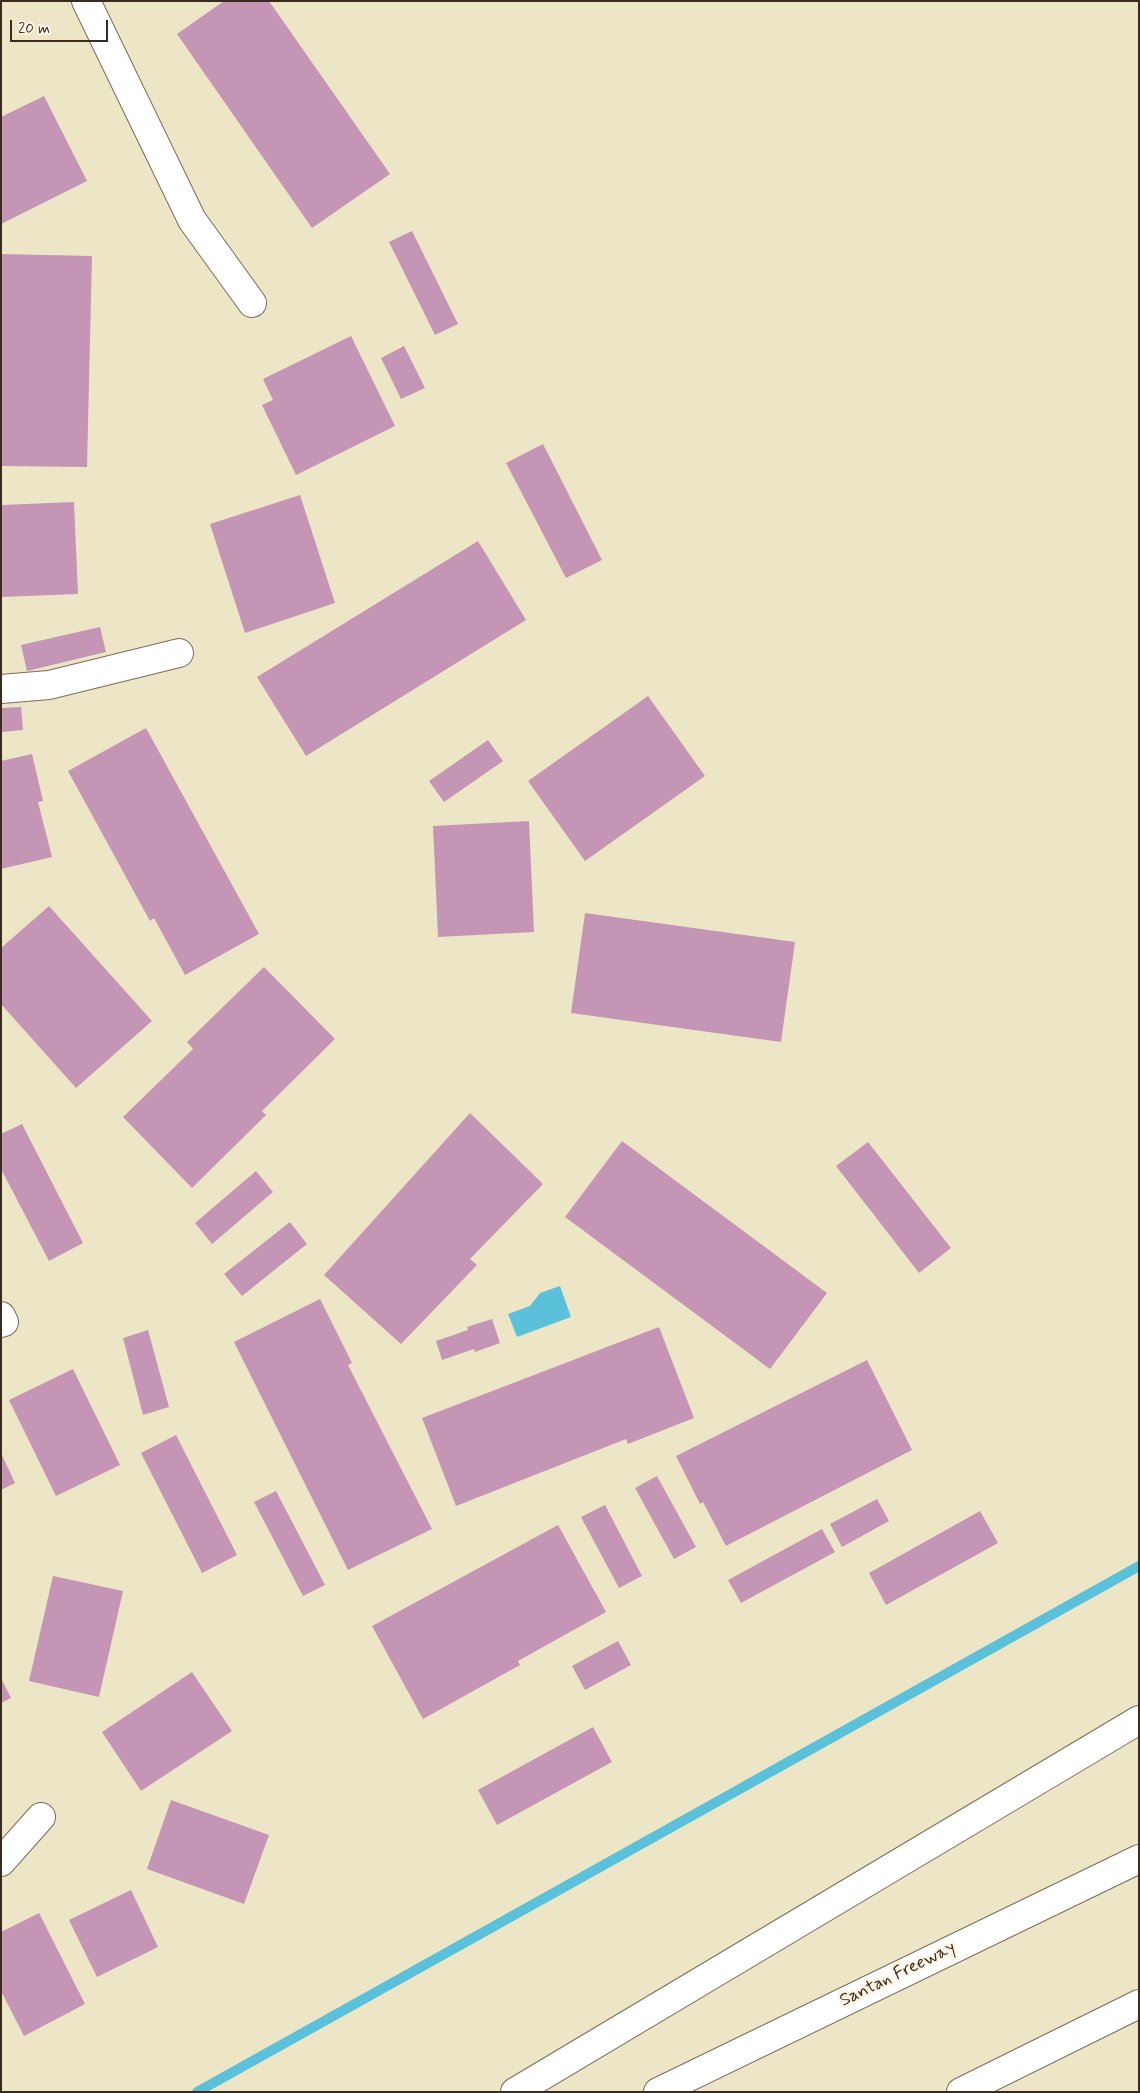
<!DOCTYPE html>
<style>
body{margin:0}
#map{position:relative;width:1140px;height:2093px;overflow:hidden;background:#ece6c7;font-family:Mynerve,sans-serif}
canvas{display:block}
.frame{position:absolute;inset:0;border:2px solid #3b2a1e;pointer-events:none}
.scale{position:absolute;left:10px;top:20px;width:98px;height:22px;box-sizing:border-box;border:2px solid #3b2a1e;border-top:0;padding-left:6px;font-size:15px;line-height:18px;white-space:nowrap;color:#3b2a1e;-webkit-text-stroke:4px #fcf5e5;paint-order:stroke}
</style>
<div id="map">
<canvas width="1140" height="2093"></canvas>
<div class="frame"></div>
<div class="scale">20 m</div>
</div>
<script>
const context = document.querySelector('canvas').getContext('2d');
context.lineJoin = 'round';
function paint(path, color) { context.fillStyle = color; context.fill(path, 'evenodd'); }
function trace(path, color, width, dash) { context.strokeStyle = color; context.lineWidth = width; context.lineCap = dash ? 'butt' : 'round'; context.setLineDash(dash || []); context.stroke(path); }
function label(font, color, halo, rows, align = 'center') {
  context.font = font + ' Mynerve,sans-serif'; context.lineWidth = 5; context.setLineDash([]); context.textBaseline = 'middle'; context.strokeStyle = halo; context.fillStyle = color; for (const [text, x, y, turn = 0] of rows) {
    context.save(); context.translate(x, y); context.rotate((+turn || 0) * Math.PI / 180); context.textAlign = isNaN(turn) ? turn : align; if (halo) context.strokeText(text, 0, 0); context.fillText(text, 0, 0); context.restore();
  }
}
const water = new Path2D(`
 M560,1286L571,1317L517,1337L508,1314L530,1306L540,1293Z`);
const stream = new Path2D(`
 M197,2092L1139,1566`);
const building = new Path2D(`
 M224,1H269L390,174L312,228L177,34Z
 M44,96L87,181L1,224V117Z
 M412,231L458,324L435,335L389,242Z
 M1,254L92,256L87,467L1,466Z
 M351,336L395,426L296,475L262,405L273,400L263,379Z
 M404,346L425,388L401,399L381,358Z
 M543,444L602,560L566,578L506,463Z
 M300,495L335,603L245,633L210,524Z
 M74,502L78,594L1,597V505Z
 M478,541L526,620L306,756L257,677Z
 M100,627L106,652L27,671L21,645Z
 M648,696L705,776L585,861L528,781Z
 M21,707L23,730L1,732V708Z
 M146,728L259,934L185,975L154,918L150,921L68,771Z
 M488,740L503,761L444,802L429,781Z
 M32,754L43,801L38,802L52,857L1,869V761Z
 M529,821L534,932L438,937L433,826Z
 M49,906L152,1021L76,1088L1,1004V948Z
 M585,913L795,942L781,1042L571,1013Z
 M264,967L335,1039L262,1111L266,1115L192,1188L123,1117L193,1049L187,1042Z
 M470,1113L543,1184L470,1259L477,1265L401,1344L324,1275Z
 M22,1124L83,1243L49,1261L1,1169V1134Z
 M622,1141L827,1293L770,1369L565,1217Z
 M868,1142L951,1248L919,1273L836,1166Z
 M256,1171L273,1192L212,1244L195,1223Z
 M290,1222L307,1244L242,1296L224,1274Z
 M320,1299L352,1363L348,1365L432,1529L348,1570L234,1342Z
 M492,1319L500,1343L475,1352L474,1349L442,1360L436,1341L468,1330L467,1327Z
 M659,1327L694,1418L628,1444L626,1439L456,1506L422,1418Z
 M148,1330L169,1407L143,1415L123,1338Z
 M867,1360L912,1450L726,1546L703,1502L700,1504L676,1456Z
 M73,1369L120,1465L56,1496L9,1400Z
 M176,1435L237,1555L202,1573L141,1453Z
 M1,1453L15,1483L1,1490Z
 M657,1476L696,1547L674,1559L635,1488Z
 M276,1491L325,1585L303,1596L254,1502Z
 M877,1499L889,1521L842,1547L830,1524Z
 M605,1505L642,1576L619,1588L581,1517Z
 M980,1511L998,1543L886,1605L869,1573Z
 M558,1525L606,1612L518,1661L520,1665L423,1719L372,1626Z
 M822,1529L835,1552L741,1603L728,1580Z
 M53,1576L123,1591L99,1697L29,1681Z
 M618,1641L631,1665L585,1690L572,1666Z
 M192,1672L232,1731L141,1791L102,1732Z
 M1,1678L11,1698L1,1703Z
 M593,1727L612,1762L497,1825L478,1790Z
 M171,1800L269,1835L244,1904L147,1869Z
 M131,1890L158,1947L97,1977L69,1920Z
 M39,1913L85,2004L24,2036L1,1991V1932Z`);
const minor = new Path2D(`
 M86,1L192,220L252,303
 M1,689L49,685L179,653
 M1,1316L4,1322L1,1323
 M1,1862L41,1817`);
const highway = new Path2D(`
 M515,2092L1139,1720
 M658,2092L1139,1859
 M961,2092L1139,2004`);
const streetNames = [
 ["Santan Freeway",898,1975,-26]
];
paint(water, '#5bc0d9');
trace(stream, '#5bc0d9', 10);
paint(building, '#c595b6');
trace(minor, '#796c59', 30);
trace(highway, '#796c59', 30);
trace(minor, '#fff', 28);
trace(highway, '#fff', 28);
label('18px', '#3b2a1e', '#fcf5e5', streetNames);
</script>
